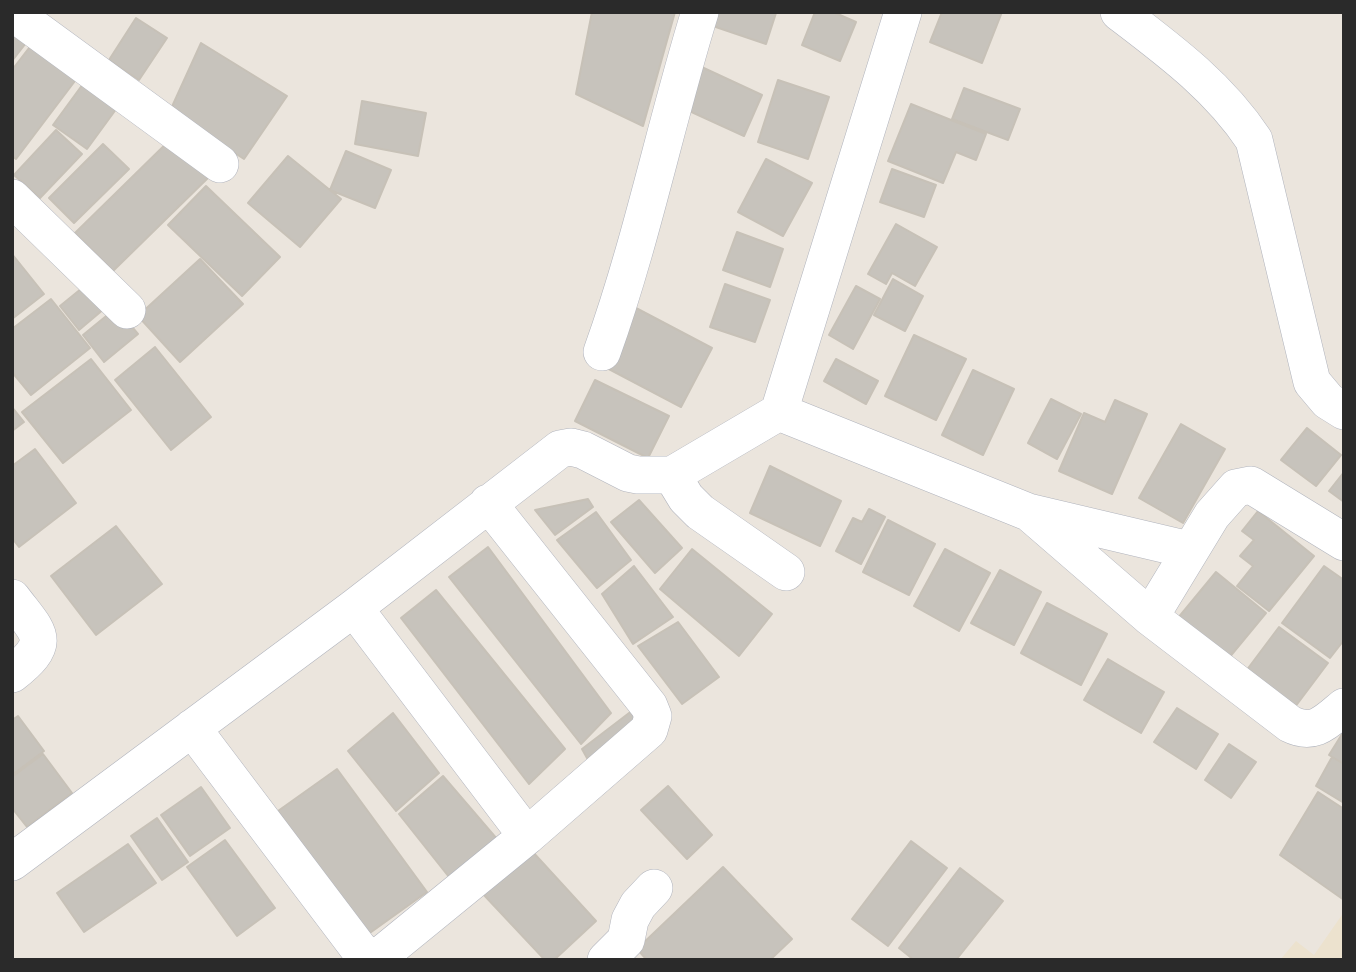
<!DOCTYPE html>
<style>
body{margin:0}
#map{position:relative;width:1356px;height:972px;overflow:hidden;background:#ebe5dd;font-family:"Public Sans",sans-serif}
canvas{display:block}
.frame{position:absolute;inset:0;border:14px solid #2a2a2a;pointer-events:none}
</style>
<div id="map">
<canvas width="1356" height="972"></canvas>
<div class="frame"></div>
</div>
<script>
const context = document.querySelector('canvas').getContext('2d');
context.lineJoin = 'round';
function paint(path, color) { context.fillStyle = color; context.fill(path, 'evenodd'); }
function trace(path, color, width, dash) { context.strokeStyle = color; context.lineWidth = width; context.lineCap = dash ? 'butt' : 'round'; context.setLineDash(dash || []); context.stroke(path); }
const education = new Path2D(`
 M1344,912V960H1280L1296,941L1314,955Z`);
const building = new Path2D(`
 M592,12H675L643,126L576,94Z
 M704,12H775L776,13L766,44L701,22Z
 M815,12H833L856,22L840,61L802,45Z
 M942,12H1002L982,63L930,42Z
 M12,18L33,34L12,61Z
 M136,18L167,38L139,80L109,60Z
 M39,35L84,69L16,159L12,156V70Z
 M201,43L287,96L244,159L170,111Z
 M693,63L762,95L744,136L674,104Z
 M91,73L125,97L87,149L53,125Z
 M778,80L829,97L808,159L758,142Z
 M964,88L1020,109L1008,140L952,119Z
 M362,101L426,113L418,156L355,144Z
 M911,104L986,134L976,160L956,152L943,183L888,161Z
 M56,130L82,154L40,198L14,175Z
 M175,135L212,174L113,271L75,233Z
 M103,144L129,169L74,223L49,198Z
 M346,151L391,170L375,208L330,190Z
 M288,156L341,199L300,247L248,203Z
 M766,159L812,183L783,236L738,212Z
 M892,169L936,185L924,217L880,202Z
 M206,186L280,257L242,296L168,225Z
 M896,224L937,247L915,286L892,273L886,284L868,274Z
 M737,232L783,249L770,287L723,270Z
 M12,254L44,294L12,319Z
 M200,259L243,304L180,362L138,316Z
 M893,279L923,296L905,331L874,315Z
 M92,280L111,303L79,330L60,306Z
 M725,284L770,300L755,342L710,327Z
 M856,286L880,299L853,349L829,335Z
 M51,299L90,348L31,395L12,372V329Z
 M116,308L138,334L104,362L83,335Z
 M636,308L712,348L681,407L605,367Z
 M914,335L966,359L936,420L885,396Z
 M155,347L211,417L171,450L115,380Z
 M91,359L131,410L63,463L22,412Z
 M836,359L878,381L866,404L824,381Z
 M973,370L1014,389L983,455L942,435Z
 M595,380L669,416L648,458L575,421Z
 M1051,399L1081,414L1057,459L1028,443Z
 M1115,400L1147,414L1112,494L1059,471L1084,413L1105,422Z
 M12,407L24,422L12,431Z
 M1181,424L1225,449L1183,523L1139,498Z
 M1307,428L1341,455L1316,486L1281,460Z
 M35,449L76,503L19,547L12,538V466Z
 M770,466L841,501L820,546L750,513Z
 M1344,472V502L1329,491Z
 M588,499L593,507L555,535L535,510Z
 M639,500L682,548L655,573L611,522Z
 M869,509L885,517L861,564L836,551L853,518L862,522Z
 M1258,511L1314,556L1269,611L1237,586L1253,566L1240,556L1254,540L1242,531Z
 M596,512L631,560L597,588L557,540Z
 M888,520L935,544L909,595L863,572Z
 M116,526L162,584L96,635L51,576Z
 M488,547L611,713L581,744L449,577Z
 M692,549L772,614L739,656L660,589Z
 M945,549L990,573L959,631L914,606Z
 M634,566L673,617L633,644L602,594Z
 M1324,566L1344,580V640L1330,658L1282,623Z
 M1000,570L1041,592L1014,645L971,623Z
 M1216,572L1266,613L1228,659L1178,618Z
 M436,590L565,749L529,784L401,618Z
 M1047,603L1107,634L1081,685L1021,653Z
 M678,622L719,677L682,704L638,646Z
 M1279,627L1328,663L1289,715L1240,679Z
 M1108,659L1164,692L1141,733L1084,700Z
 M1177,708L1218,734L1196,769L1154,742Z
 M633,710L645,728L592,767L582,749Z
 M393,713L439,773L396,811L348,751Z
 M18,716L44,751L12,775V720Z
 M1344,731V764L1329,755Z
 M1229,744L1256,762L1231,798L1205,780Z
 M43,754L72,793L27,827L12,808V777Z
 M1332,757L1344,764V803L1316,786Z
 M337,769L427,892L367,935L278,811Z
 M443,776L497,839L449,877L399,814Z
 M668,786L712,835L687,859L641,810Z
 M201,787L230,828L190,856L161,815Z
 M1318,792L1344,809V900L1280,855Z
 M157,818L188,862L162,880L131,836Z
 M225,840L275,908L237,936L187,867Z
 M911,841L947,868L888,946L852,919Z
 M128,844L156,883L84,932L57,893Z
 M531,850L596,921L554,960H545L483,894Z
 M723,867L792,939L770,960H647L637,949Z
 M960,868L1003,901L956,960H914L899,948Z`);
const minor = new Path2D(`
 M12,12L220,164
 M1119,12C1169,50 1219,87 1254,140L1312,382L1328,401L1344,411
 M12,198L127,310
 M602,352C642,241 665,125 700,12
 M779,412L1028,512L1189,550
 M779,412L903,12
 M672,475L686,498L700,512L786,572
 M488,503L649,706L653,716L649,730L527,836
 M1032,515L1150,617L1290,724C1314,736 1326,722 1344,707
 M12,598C39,634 54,641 12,674
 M354,608L527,836L375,960
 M1150,617L1212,515L1236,488L1251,485L1344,542
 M192,728L359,949L373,960
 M12,862L354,608L560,449L571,447L583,450L628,473L638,475H672L779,412
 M606,960L626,940L630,920L638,905L654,888`);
paint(education, '#ece2ce');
paint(building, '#c7c3bc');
trace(building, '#c7c1b7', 2);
trace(minor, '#b1b4bd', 38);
trace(minor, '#fff', 37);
</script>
